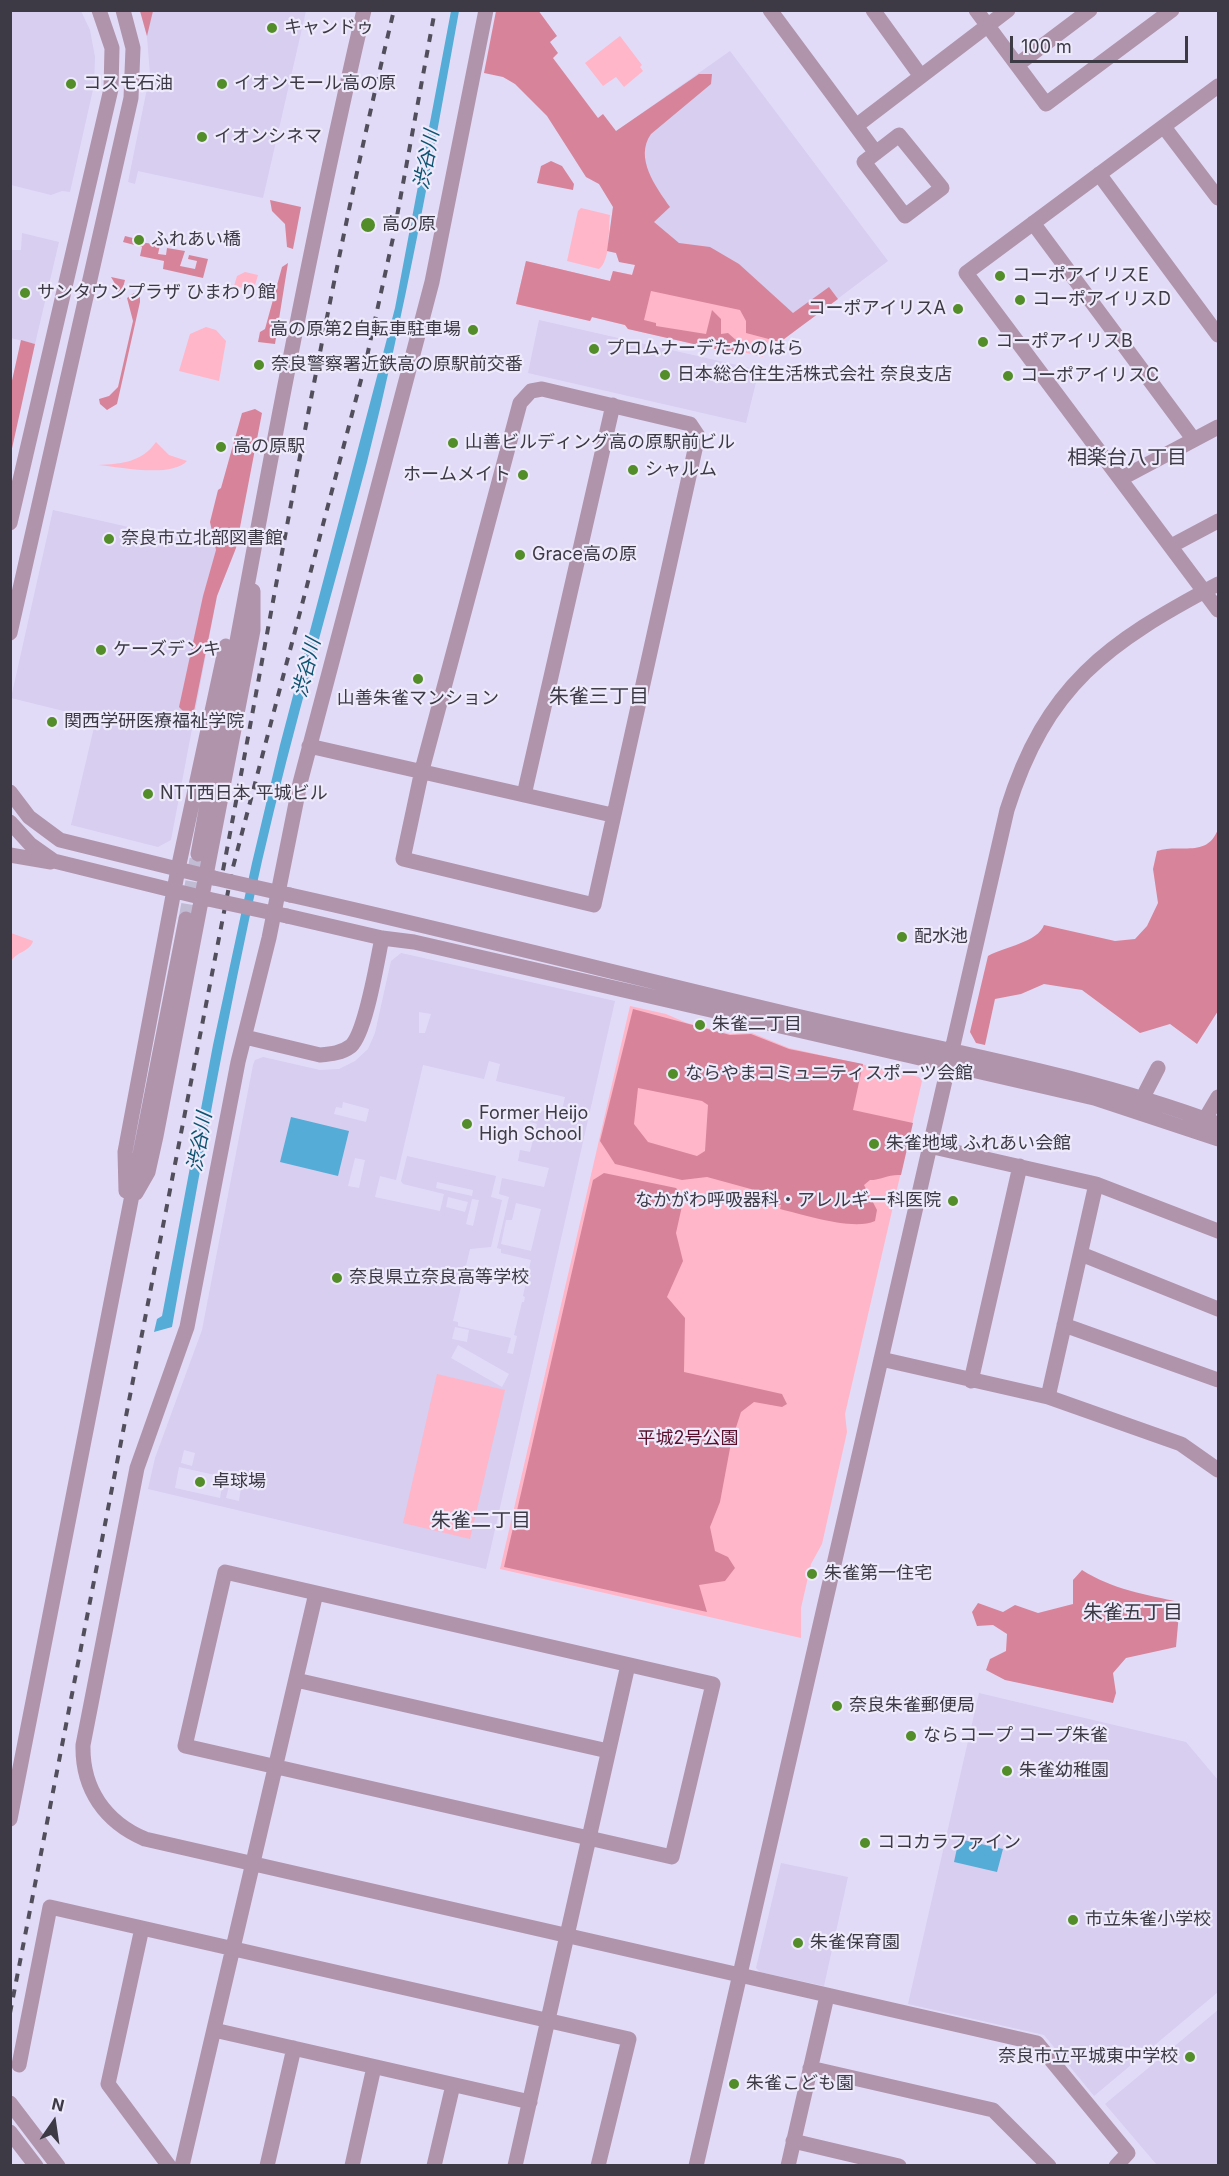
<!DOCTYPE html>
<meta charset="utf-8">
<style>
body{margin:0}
#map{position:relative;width:1229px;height:2176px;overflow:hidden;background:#e2dbf7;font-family:Inter,sans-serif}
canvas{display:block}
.frame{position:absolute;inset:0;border:12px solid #3d3a45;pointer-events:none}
.north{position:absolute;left:24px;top:2092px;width:60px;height:60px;-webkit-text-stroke:4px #eeeafb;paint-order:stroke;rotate:13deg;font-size:16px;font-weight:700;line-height:24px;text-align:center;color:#3d3a45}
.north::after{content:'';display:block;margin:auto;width:21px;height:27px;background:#3d3a45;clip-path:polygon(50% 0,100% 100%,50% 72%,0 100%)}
.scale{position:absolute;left:1010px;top:36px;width:178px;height:27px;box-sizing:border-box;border:3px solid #3d3a45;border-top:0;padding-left:8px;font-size:18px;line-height:21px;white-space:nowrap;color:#3d3a45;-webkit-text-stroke:4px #eeeafb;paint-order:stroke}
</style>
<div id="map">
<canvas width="1229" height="2176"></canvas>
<div class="frame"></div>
<div class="north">N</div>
<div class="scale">100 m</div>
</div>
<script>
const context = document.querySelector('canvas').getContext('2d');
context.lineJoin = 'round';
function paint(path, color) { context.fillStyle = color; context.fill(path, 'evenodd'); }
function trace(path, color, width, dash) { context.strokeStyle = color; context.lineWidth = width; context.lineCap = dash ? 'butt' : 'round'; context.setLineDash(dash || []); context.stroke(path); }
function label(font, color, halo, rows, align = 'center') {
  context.font = font + ' Inter,"Noto Sans JP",sans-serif'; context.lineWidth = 4.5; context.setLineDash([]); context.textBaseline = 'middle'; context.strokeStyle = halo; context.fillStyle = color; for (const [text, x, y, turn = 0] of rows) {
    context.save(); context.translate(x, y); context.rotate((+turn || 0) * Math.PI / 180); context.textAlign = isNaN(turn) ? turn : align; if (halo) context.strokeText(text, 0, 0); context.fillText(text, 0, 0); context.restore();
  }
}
const built = new Path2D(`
 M11,10L81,11L90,30L95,57L94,85L70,192L62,191L51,195L11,185Z
 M140,11H306L263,198L138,171L135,184L128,182L150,74L147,37Z
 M730,51L888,261L788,336L632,275L635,264L619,262L616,253L607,251L613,206L599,184L586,177L575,160Z
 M22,233L59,242L35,344L11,338V250H21Z
 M539,320L759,370L746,423L528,373Z
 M53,510L235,551L217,596L171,840L158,847L71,825L96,719L11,698Z
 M401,953L615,1001L486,1569L148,1489L155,1458L202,1330L253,1065L255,1060L263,1057L320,1070L339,1069L355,1061L368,1049L375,1033L391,961ZM419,1012L431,1014L425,1033H419ZM489,1061L500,1064L496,1081L565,1097L561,1115L530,1108L527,1121L537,1124L530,1152L520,1150L518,1161L549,1168L544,1187L502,1178L499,1194L509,1197L497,1248L501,1249V1253L531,1260L523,1296L525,1297L524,1302H522L514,1335L517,1336L513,1354L507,1353L511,1338L458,1326V1322L453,1321L470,1249L491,1247L502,1200L491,1197L496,1176L407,1156L401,1181L403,1184L444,1194L440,1211L375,1197L380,1176L396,1180L423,1065L484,1079ZM343,1102L369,1109L366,1122L334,1114L336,1107L342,1108ZM355,1158L365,1160L359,1188L348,1186ZM437,1182L473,1190L472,1196L436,1188ZM448,1197L468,1202L465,1212L446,1207ZM472,1199L479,1200L473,1226L466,1224ZM516,1203L541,1209L531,1251L501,1244L506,1220H512ZM455,1327L469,1330L467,1342L452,1339ZM458,1345L509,1374L502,1387L451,1358ZM184,1450L195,1453L192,1466L181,1463ZM179,1467L224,1477L220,1498L175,1488ZM229,1486L241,1488L239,1501L226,1498Z
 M979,1693L1186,1742L1218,1780V1992L1094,2096L1044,2035L908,2004Z
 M781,1863L848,1877L824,1986L760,1972L756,1968Z
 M1218,2010V2165H1157L1105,2104Z`);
const green = new Path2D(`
 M620,36L642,65L640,67L643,71L624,87L616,77L603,86L585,63Z
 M581,208L610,215C608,229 611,260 599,269L567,261L578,211Z
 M526,261L610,281L613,271L739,296L788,336L762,357L739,351L733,353L628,329L625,325L592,317L590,321L516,304Z
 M245,272L258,275L255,285L248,289L234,286L237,276Z
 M206,327L216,330L226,341L219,381L179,371L190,334Z
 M156,442L169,455L187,461C171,478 120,467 98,465C122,464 142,462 156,442Z
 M11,933L33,941C30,952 15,952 11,962Z
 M630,1006L666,1014L687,1023L730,1034L752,1033L789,1048L919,1077L922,1081L845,1414L847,1432L822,1544L811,1564L801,1608V1638L500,1569Z
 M437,1374L505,1390L470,1539L403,1523Z`);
const forest = new Path2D(`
 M538,10L557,36L550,42L558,53L553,58L598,118L603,114L616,131L699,74H712L711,84L651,134C634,158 656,187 670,207L654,222L679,243L710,247L739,264L793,313L829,287L838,299L780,342L746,333V321L740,310L651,291L644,320L656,323V326L706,334L712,310L721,319V334L728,333L737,341L739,351L733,353L628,329L625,325L592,317L590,321L516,304L526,261L610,281L613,271L632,275L635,265L619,262L616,253L607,251L613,207L599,184L586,177L547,116L515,84L503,77L484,73L496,11Z
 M140,11H153L147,36Z
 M551,161L562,166L574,184L573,190L537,183L541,166Z
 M270,200L301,207L293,249L287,247L285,224L272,211Z
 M125,236L133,238V241L160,245L158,254L166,255L167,248L185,251L180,266L195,269L197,261L188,259L189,255L208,259L203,278L163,269L164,261L140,256L142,247L123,242Z
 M288,263L275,344L258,342L260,332L265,329L282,267Z
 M111,277L125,280L120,299L118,298L117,287Z
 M134,293L140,296V302L117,404L107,410L100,404L99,399L109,396L118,387L133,321L127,298Z
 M21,340L35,344L11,453V385Z
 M255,409L262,413L236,548L217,596L193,716H188L179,707L203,596L216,550L210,522L218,490L221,488L242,413Z
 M1218,829V1011L1197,1044L1170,1024L1140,1033L1082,990L1044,984L1021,994L995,999L985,1045L976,1043L970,1032L988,956C1004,947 1038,942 1044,925L1115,941L1135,939L1147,926L1158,903L1153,869L1157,851C1179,843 1207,859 1218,829Z
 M633,1009L730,1035L751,1034L789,1049L863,1064L853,1110L913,1123L901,1175C889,1174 881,1180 870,1180L864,1185L877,1210L875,1221C854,1231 804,1215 780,1209L781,1205L757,1200L758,1191L707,1177L682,1180L615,1164L600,1141ZM638,1088L702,1101L708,1105L705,1151L697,1156L648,1142L634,1124Z
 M604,1173L676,1188L684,1197L676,1233L683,1261L667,1297L685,1318L684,1372L782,1394L787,1404L782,1407L754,1402L741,1412L731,1443L720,1502L710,1527L715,1551L728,1557L735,1568L725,1581L699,1585L707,1612L504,1567L593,1180Z
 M1082,1570C1112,1589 1146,1595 1180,1602L1176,1647L1126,1658L1113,1673L1116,1693L1113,1703L1005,1680L986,1670L990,1659L1006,1651L1007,1634L993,1625L977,1626L972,1612L978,1603L1003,1612L1015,1605L1038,1613L1073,1604V1580Z`);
const water = new Path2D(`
 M451,11H459C432,161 405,313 367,462C332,595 293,727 262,861C227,1015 200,1171 172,1327L154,1332L157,1319L162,1316L213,1045L252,863L280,745L395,308Z
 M291,1117L349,1131L338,1176L280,1162Z
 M959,1839L1003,1849L997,1872L954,1862Z`);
const minorTunnel = new Path2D(`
 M186,919L198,854`);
const minor = new Path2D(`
 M486,10L432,282L300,783L269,938L238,1062L187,1327L137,1468L83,1745C82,1789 105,1822 145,1839L1037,2043L1128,2153L1116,2166
 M770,10L876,153
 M873,10L920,75
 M976,10L1046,104L1172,10
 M1017,65L1090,10
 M1218,86L966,273L1218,610
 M856,126L1008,10
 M1164,127L1218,198
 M899,135L942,188L905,216L864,162Z
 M1099,174L1218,335
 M1033,223L1194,440
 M542,389L690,424L698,436L594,905L403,859L422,770L520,403L531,391Z
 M1120,479L1218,427
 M10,523L111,89L112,48L99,10
 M1171,546L1218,521
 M10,633L131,98L133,48L123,10
 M309,746L612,815
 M10,792L29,817L60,840L214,878
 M524,795L613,405
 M10,822L30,844L54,861L208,899
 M198,854C250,572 299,289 364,10
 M10,855L51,862
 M290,895C465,934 639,979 814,1020C950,1052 1087,1075 1218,1124
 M287,916L382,938L414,942L1094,1098L1218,1139
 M245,1037L320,1055C331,1054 342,1053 351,1046C366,1032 377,961 382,938
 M1143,1097L1158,1068
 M1205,1119L1218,1097
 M929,1146L1096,1184L1218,1231
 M126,1191L125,1152L178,869L226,646
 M136,1193L148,1172L156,1136L253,630V591
 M1081,1254L1218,1309
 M1064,1325L1218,1380
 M881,1359L1048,1397L1181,1444L1218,1470
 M971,1381L1020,1166
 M1048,1397L1096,1184
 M225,1572L713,1684L672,1857L185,1746Z
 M296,1680L608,1751
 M10,1819L186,919
 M142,1928L108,2084L169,2166
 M214,2030L530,2102
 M19,2065L50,1907L629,2039L598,2166
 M810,2068L993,2110L1049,2166
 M10,2103L58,2166
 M10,2132L36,2166
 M793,2141L899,2166
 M182,2166L316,1593
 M267,2166L294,2048
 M352,2166L374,2067
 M434,2166L453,2085
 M515,2166L628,1665
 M696,2166L1007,810C1046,685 1107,643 1218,584
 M788,2166L827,1996`);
const rail = new Path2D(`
 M220,886C276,594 324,300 394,10
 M10,2013L232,871L366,361L393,238L435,10`);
const minorBridge = new Path2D(`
 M214,878L290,895
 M208,899L287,916`);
const markers = [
 [272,28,6,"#528d2a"],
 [71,84,6,"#528d2a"],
 [222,84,6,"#528d2a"],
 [202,137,6,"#528d2a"],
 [368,225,8,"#528d2a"],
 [139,240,6,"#528d2a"],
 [1000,276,6,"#528d2a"],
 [25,293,6,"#528d2a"],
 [1020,300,6,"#528d2a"],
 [958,309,6,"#528d2a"],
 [473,330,6,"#528d2a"],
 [983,342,6,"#528d2a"],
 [594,349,6,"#528d2a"],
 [259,365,6,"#528d2a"],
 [665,375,6,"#528d2a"],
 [1008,376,6,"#528d2a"],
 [453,443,6,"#528d2a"],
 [221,447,6,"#528d2a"],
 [633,470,6,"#528d2a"],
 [523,475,6,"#528d2a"],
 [109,539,6,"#528d2a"],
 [520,555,6,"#528d2a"],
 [101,650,6,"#528d2a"],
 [418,679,6,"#528d2a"],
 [52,722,6,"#528d2a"],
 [148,794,6,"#528d2a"],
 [902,937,6,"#528d2a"],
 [700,1025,6,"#528d2a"],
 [673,1074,6,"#528d2a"],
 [467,1124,6,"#528d2a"],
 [874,1144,6,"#528d2a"],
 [953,1201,6,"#528d2a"],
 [337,1278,6,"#528d2a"],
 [200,1482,6,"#528d2a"],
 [812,1574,6,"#528d2a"],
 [837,1706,6,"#528d2a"],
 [911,1736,6,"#528d2a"],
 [1007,1771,6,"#528d2a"],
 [865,1843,6,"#528d2a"],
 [1073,1920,6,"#528d2a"],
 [798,1943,6,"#528d2a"],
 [1190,2057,6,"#528d2a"],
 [734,2084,6,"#528d2a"]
];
const poiNames = [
 ["キャンドゥ",284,28],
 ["コスモ石油",83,84],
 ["イオンモール高の原",234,84],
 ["イオンシネマ",214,137],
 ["高の原",382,225],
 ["ふれあい橋",151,240],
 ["コーポアイリスE",1012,276],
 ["サンタウンプラザ ひまわり館",37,293],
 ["コーポアイリスD",1032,300],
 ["コーポアイリスA",946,309,"right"],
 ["高の原第2自転車駐車場",461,330,"right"],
 ["コーポアイリスB",995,342],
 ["プロムナーデたかのはら",606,349],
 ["奈良警察署近鉄高の原駅前交番",271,365],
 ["日本総合住生活株式会社 奈良支店",677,375],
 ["コーポアイリスC",1020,376],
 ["山善ビルディング高の原駅前ビル",465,443],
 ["高の原駅",233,447],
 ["シャルム",645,470],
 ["ホームメイト",511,475,"right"],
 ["奈良市立北部図書館",121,539],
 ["Grace高の原",532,555],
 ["ケーズデンキ",113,650],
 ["山善朱雀マンション",418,699,"center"],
 ["関西学研医療福祉学院",64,722],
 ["NTT西日本 平城ビル",160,794],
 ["配水池",914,937],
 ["朱雀二丁目",712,1025],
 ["ならやまコミュニティスポーツ会館",685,1074],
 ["Former Heijo",479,1114],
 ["High School",479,1135],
 ["朱雀地域 ふれあい会館",886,1144],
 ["なかがわ呼吸器科・アレルギー科医院",941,1201,"right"],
 ["奈良県立奈良高等学校",349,1278],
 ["卓球場",212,1482],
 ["朱雀第一住宅",824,1574],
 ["奈良朱雀郵便局",849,1706],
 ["ならコープ コープ朱雀",923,1736],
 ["朱雀幼稚園",1019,1771],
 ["ココカラファイン",877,1843],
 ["市立朱雀小学校",1085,1920],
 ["朱雀保育園",810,1943],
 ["奈良市立平城東中学校",1178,2057,"right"],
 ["朱雀こども園",746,2084]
];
const parkNames = [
 ["平城2号公園",688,1439]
];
const waterNames = [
 ["渋谷川",427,160,-79],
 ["渋谷川",307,668,-76],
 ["渋谷川",200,1142,-80]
];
const neighbourhoodNames = [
 ["相楽台八丁目",1127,458],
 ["朱雀三丁目",599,697],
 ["朱雀二丁目",481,1521],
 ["朱雀五丁目",1133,1613]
];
paint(built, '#d7cef0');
paint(green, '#ffb6c8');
paint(forest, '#d7849a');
paint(water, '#55acd7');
trace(minorTunnel, '#c1bbd3', 15, [15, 8]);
trace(minor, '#b094ac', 15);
trace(rail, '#524e5b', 4, [8, 8]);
trace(minorBridge, '#b094ac', 15);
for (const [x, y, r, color] of markers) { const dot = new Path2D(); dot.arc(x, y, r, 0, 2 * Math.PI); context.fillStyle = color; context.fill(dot); trace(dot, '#eeeafb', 2); }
label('18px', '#3d3a45', '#eeeafb', poiNames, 'left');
label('18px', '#590f2b', '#eeeafb', parkNames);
label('italic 20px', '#0d5471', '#eeeafb', waterNames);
label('20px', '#3d3a45', '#eeeafb', neighbourhoodNames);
</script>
